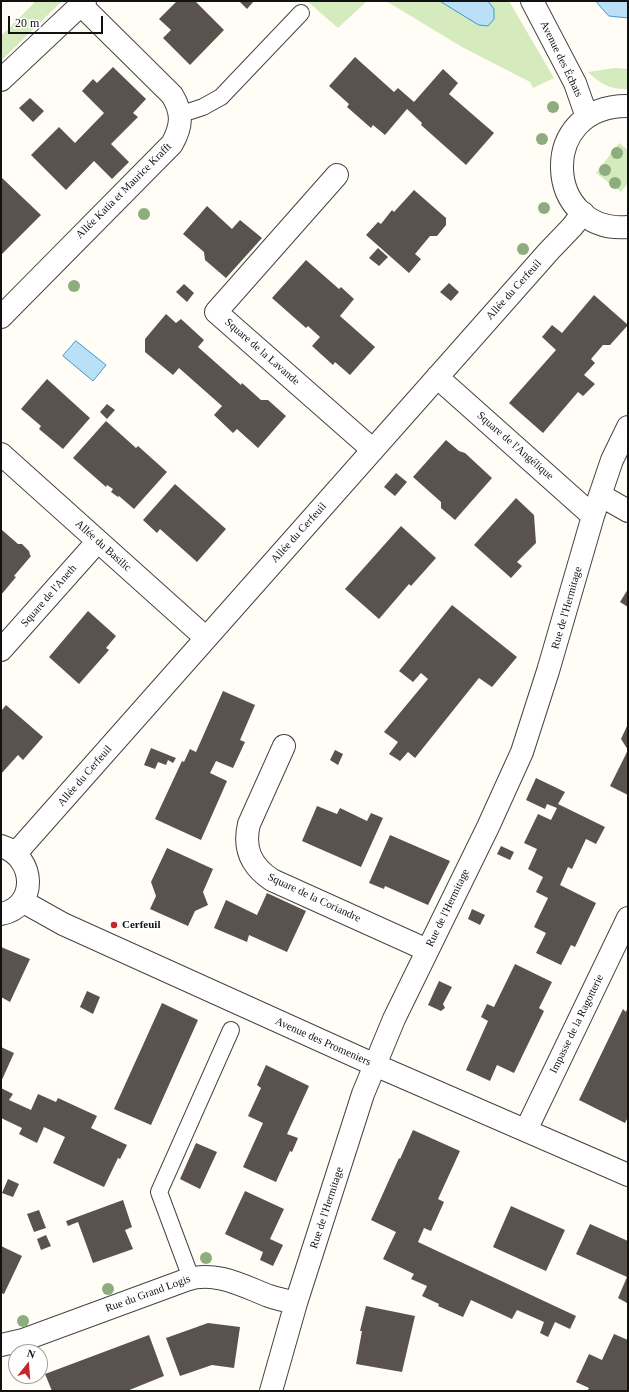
<!DOCTYPE html>
<meta charset="utf-8">
<style>
body{margin:0}
#map{position:relative;width:629px;height:1392px;overflow:hidden;background:#fffdf5;font-family:"Times New Roman",serif}
canvas{display:block}
.frame{position:absolute;inset:0;border:2px solid #111;pointer-events:none}
.north{position:absolute;left:8px;top:1344px;width:40px;height:40px;box-sizing:border-box;background:#fff;border:1px solid #a0a0a0;border-radius:50%;rotate:17deg;font-size:11px;font-weight:700;line-height:16px;text-align:center;color:#111}
.north::after{content:'';display:block;margin:auto;width:14px;height:18px;background:#c4262e;clip-path:polygon(50% 0,100% 100%,50% 72%,0 100%)}
.scale{position:absolute;left:8px;top:16px;width:95px;height:18px;box-sizing:border-box;border:2px solid #111;border-top:0;padding-left:5px;font-size:12px;line-height:14px;white-space:nowrap;color:#111;-webkit-text-stroke:3px #fff;paint-order:stroke}
</style>
<div id="map">
<canvas width="629" height="1392"></canvas>
<div class="frame"></div>
<div class="north">N</div>
<div class="scale">20 m</div>
</div>
<script>
const context = document.querySelector('canvas').getContext('2d');
context.lineJoin = 'round';
function paint(path, color) { context.fillStyle = color; context.fill(path, 'evenodd'); }
function trace(path, color, width, dash) { context.strokeStyle = color; context.lineWidth = width; context.lineCap = dash ? 'butt' : 'round'; context.setLineDash(dash || []); context.stroke(path); }
function label(font, color, halo, rows, align = 'center') {
  context.font = font + ' "Times New Roman",serif'; context.lineWidth = 4; context.setLineDash([]); context.textBaseline = 'middle'; context.strokeStyle = halo; context.fillStyle = color; for (const [text, x, y, turn = 0] of rows) {
    context.save(); context.translate(x, y); context.rotate((+turn || 0) * Math.PI / 180); context.textAlign = isNaN(turn) ? turn : align; if (halo) context.strokeText(text, 0, 0); context.fillText(text, 0, 0); context.restore();
  }
}
const green = new Path2D(`
 M36,1H62L1,61V36Z
 M307,1H367L338,28Z
 M386,1H509L554,78L533,88L530,82L462,47Z
 M615,68L628,69V89C611,90 600,84 588,72Z
 M619,143L628,150V183L621,192L596,173Z`);
const water = new Path2D(`
 M440,1H488L494,9V19L488,26L479,25Z
 M596,1H628V18L609,16Z
 M76,341L106,365L93,381L63,356Z`);
const building = new Path2D(`
 M177,1H195L224,30L190,65L163,38L171,30L159,19Z
 M239,1H254L247,9Z
 M355,57L394,92L398,88L414,102L443,69L458,83L449,94L494,133L466,165L421,125L422,123L407,109L385,135L373,125L371,128L347,107L349,104L329,86Z
 M113,67L146,99L133,113L138,117L111,144L129,162L112,179L94,161L66,190L31,155L59,127L75,143L104,113L82,91L93,79L97,83Z
 M30,98L44,111L33,122L19,108Z
 M1,177L41,215L1,255Z
 M414,190L446,218V225L437,236H430L415,254L421,259L409,273L366,235L378,222L381,224L392,210L394,212Z
 M207,206L232,229L240,220L262,238L226,278L205,260L204,252L183,234Z
 M378,248L388,257L379,266L369,258Z
 M306,260L339,289L341,287L354,299L340,316L375,347L350,375L335,362L333,365L312,346L320,337L308,326L306,328L272,298Z
 M449,283L459,292L451,301L440,292Z
 M184,284L194,293L187,302L176,292Z
 M594,295L628,325L610,345H603L591,359L595,363L584,375L595,384L583,396L578,392L543,433L509,403L556,350L542,337L552,325L562,333Z
 M166,314L176,323L181,319L204,340L198,347L241,385L242,383L261,400H268L286,416L258,448L237,429L233,433L214,415L222,406L179,368L173,375L145,352V339Z
 M47,379L90,418L63,449L39,429L41,426L21,409Z
 M107,404L115,410L107,419L100,412Z
 M106,421L136,448L138,446L167,472L134,509L119,496L118,497L111,492L113,489L107,485L106,487L73,458Z
 M446,440L459,451L465,453L492,478L455,520L441,508V502L413,477Z
 M396,473L407,482L395,496L384,487Z
 M175,484L226,529L197,562L160,529L157,533L143,520Z
 M516,498L534,515L536,543L517,562L522,566L511,578L474,545Z
 M401,526L436,558L411,586L409,584L379,619L345,589Z
 M2,530L18,544H22L29,551L30,555L31,556L14,576L16,577L1,595Z
 M628,589V607L620,602Z
 M452,605L517,657L492,687L479,678L415,758L408,752L400,761L389,754L398,742L384,732L428,679L421,673L413,682L399,671Z
 M88,611L116,636L106,648L109,650L79,684L49,657Z
 M223,691L255,705L240,740L245,742L233,768L216,761L210,773L227,781L201,840L155,819L182,761L184,762L190,749L196,752Z
 M6,705L43,737L23,760L18,755L1,774V711Z
 M627,726H628V750L621,739Z
 M151,748L176,758L173,763L168,760L166,765L158,762L155,769L144,765Z
 M335,750L343,754L338,765L330,760Z
 M628,750V795L610,786Z
 M536,778L565,792L558,804L605,827L596,844L586,839L572,869L568,867L560,885L596,903L575,947L571,945L561,965L536,953L546,933L534,927L548,898L536,892L543,877L528,869L537,849L524,843L538,814L551,820L557,808L547,804L545,809L526,800Z
 M317,806L337,814L340,808L367,821L371,813L383,818L361,867L302,841Z
 M390,835L450,861L428,905L385,886L384,889L369,883Z
 M501,846L514,852L510,860L497,854Z
 M167,848L213,869L203,892L208,905L195,911L188,926L150,909L156,896L151,882Z
 M267,893L306,911L287,952L249,935L247,942L214,928L226,900L257,915Z
 M472,909L485,915L480,925L468,919Z
 M1,947L30,959L10,1002L1,997Z
 M515,964L552,982L539,1008L544,1011L514,1073L497,1065L490,1081L466,1070L488,1021L481,1017L487,1004L494,1007Z
 M439,981L452,987L443,1004L445,1008L441,1011L428,1005Z
 M87,991L100,997L93,1014L80,1007Z
 M162,1003L198,1020L151,1125L114,1109Z
 M628,1006V1117L625,1123L579,1100L623,1009L626,1012Z
 M1,1047L14,1053L1,1082Z
 M266,1065L309,1086L287,1134L298,1138L292,1152L290,1151L276,1182L243,1167L263,1123L248,1116L261,1088L257,1085Z
 M1,1088L13,1094L9,1100L31,1110L38,1094L56,1102L58,1098L97,1116L91,1128L127,1145L120,1159L118,1158L104,1187L53,1163L65,1137L44,1127L37,1143L19,1134L22,1128L1,1118Z
 M413,1130L460,1151L438,1199L444,1202L431,1231L424,1228L418,1242L576,1316L570,1329L555,1322L548,1337L540,1333L544,1322L517,1310L512,1319L471,1300L463,1317L438,1306L439,1304L422,1296L427,1286L411,1279L414,1274L383,1259L396,1232L371,1220L399,1158L400,1159Z
 M196,1143L217,1152L200,1189L180,1179Z
 M8,1179L19,1184L13,1197L2,1193Z
 M245,1191L284,1209L270,1239L283,1245L273,1266L260,1260L263,1252L225,1234Z
 M123,1200L132,1227L125,1230L133,1249L93,1263L78,1222L68,1226L66,1221Z
 M511,1206L565,1230L546,1271L493,1247Z
 M39,1210L46,1228L34,1232L27,1214Z
 M590,1224L628,1241L627,1303L618,1298L627,1277L576,1254Z
 M46,1235L51,1246L41,1250L37,1239Z
 M1,1246L22,1256L4,1294L1,1293Z
 M366,1306L415,1316L402,1372L356,1364L362,1331H360Z
 M208,1323L240,1327L234,1368L212,1365L180,1376L166,1338Z
 M614,1334L628,1340V1391H587L589,1388L576,1382L589,1354L602,1360Z
 M149,1335L164,1376L127,1391H52L45,1374Z`);
const service = new Path2D(`
 M180,113L191,111L203,107L221,97L301,13
 M191,1278L159,1192L231,1030`);
const minor = new Path2D(`
 M337,175L216,312L373,450
 M1,317L172,144C182,126 183,113 172,95L81,5
 M437,377L593,516
 M1,454L206,638
 M600,495L628,511
 M1,650L98,541
 M284,746L249,824C243,849 251,866 272,880L427,950
 M1,846C36,857 38,907 1,914
 M16,853L549,251L572,227L583,213
 M22,901L63,924L375,1065L628,1175
 M526,1130L628,918
 M1,1345L23,1340L186,1280C215,1270 243,1286 269,1296C278,1299 287,1301 296,1303
 M271,1391L296,1303L363,1094L394,1019L488,827L522,752L548,671L593,516L612,460L628,427`);
const tertiary = new Path2D(`
 M532,1L575,83L587,117
 M1,80L85,1
 M628,106C536,105 544,234 628,227`);
const trees = [
 [553,107],
 [542,139],
 [617,153],
 [605,170],
 [615,183],
 [544,208],
 [144,214],
 [523,249],
 [74,286],
 [206,1258],
 [108,1289],
 [23,1321]
];
const markers = [
 [114,925,4,"#c4262e"]
];
const streetNames = [
 ["Avenue des Échats",561,59,64],
 ["Allée Katia et Maurice Krafft",124,191,-45],
 ["Allée du Cerfeuil",514,290,-48],
 ["Square de la Lavande",262,352,41],
 ["Square de l'Angélique",515,446,41],
 ["Allée du Cerfeuil",299,533,-48],
 ["Allée du Basilic",103,546,42],
 ["Square de l'Aneth",49,596,-49],
 ["Rue de l'Hermitage",567,608,-74],
 ["Allée du Cerfeuil",85,776,-49],
 ["Square de la Coriandre",314,898,25],
 ["Rue de l'Hermitage",448,908,-64],
 ["Impasse de la Ragotterie",577,1024,-64],
 ["Avenue des Promeniers",323,1042,24],
 ["Rue de l'Hermitage",327,1208,-72],
 ["Rue du Grand Logis",148,1294,-20]
];
const poiNames = [
 ["Cerfeuil",122,925]
];
paint(green, '#d5ebbd');
paint(water, '#b9e0f7');
trace(water, '#3f96cf', 1);
paint(building, '#5a524d');
trace(service, '#444', 18);
trace(minor, '#444', 24);
trace(tertiary, '#444', 24);
trace(service, '#fff', 16);
trace(minor, '#fff', 22);
trace(tertiary, '#fff', 22);
context.fillStyle = '#8dad7f';
for (const [x, y] of trees) { context.beginPath(); context.arc(x, y, 6, 0, 2 * Math.PI); context.fill(); }
for (const [x, y, r, color] of markers) { const dot = new Path2D(); dot.arc(x, y, r, 0, 2 * Math.PI); context.fillStyle = color; context.fill(dot); trace(dot, '#fff', 1.5); }
label('11px', '#111', '#fff', streetNames);
label('bold 11px', '#111', '#fff', poiNames, 'left');
</script>
